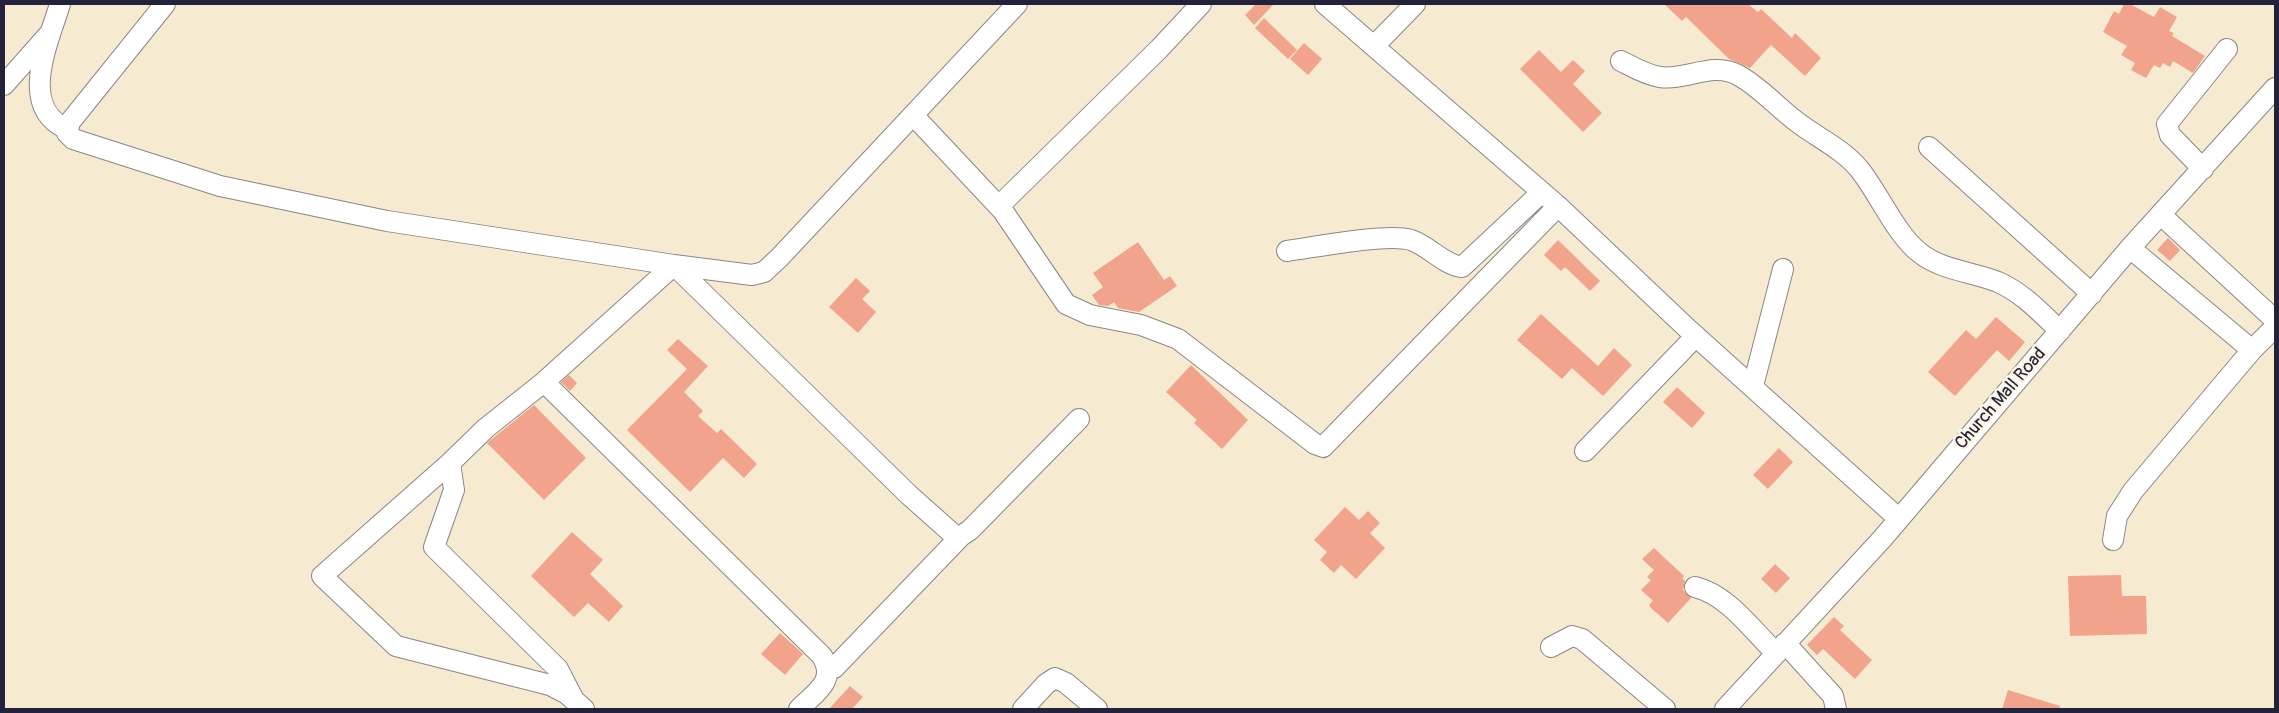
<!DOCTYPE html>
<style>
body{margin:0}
#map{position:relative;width:2279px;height:713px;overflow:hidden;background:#f6ead1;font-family:Pangolin,sans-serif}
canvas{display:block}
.frame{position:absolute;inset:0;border:5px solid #22223b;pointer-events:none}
</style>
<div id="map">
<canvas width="2279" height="713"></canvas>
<div class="frame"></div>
</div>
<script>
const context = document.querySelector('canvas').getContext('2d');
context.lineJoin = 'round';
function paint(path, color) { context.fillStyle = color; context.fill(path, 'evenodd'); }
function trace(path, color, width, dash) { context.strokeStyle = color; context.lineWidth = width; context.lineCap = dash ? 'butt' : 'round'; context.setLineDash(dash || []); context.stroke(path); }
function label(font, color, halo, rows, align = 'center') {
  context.font = font + ' Pangolin,sans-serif'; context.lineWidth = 5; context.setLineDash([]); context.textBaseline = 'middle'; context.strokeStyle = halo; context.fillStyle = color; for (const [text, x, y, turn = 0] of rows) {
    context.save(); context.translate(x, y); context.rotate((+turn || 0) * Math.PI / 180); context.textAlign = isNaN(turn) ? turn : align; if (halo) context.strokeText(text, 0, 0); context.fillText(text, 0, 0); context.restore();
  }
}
const building = new Path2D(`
 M1256,4H1274L1254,25L1245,15Z
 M1664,4H1748L1758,12L1761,9L1792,38L1795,33L1821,58L1805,76L1771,45L1750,68L1729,59L1686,17L1682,21Z
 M2124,4H2130L2154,17L2160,7L2177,17L2169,31L2174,33L2172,36L2205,56L2193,73L2173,61L2170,67L2163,63L2160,68L2154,65L2146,78L2131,70L2135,63L2121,55L2127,46L2103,32L2114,11L2119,14Z
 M1264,18L1297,50L1288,59L1255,28Z
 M1304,43L1322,59L1308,75L1290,59Z
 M1539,50L1561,72L1573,60L1585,71L1573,84L1602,113L1583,132L1520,69Z
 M2168,238L2180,250L2170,261L2157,250Z
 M1558,240L1600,281L1590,291L1565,267L1561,271L1544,255Z
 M1138,242L1164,280L1170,276L1177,286L1139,312L1118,308L1114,302L1108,306L1099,305L1092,295L1103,287L1093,273Z
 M856,278L870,291L862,299L876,312L858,333L829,307Z
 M1541,314L1598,366L1614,348L1632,365L1603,396L1572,368L1562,379L1517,340Z
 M1996,317L2025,342L2009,361L1997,350L1955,396L1928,372L1966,330L1976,339Z
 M678,339L708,366L684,392L703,411L698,416L717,433L721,429L757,464L744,478L723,458L690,492L627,430L687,369L667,350Z
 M1191,365L1248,420L1222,449L1194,423L1197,420L1166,392Z
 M569,375L577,383L570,391L561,382Z
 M1677,387L1705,413L1692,428L1663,402Z
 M534,405L586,458L544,500L487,443Z
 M1779,448L1793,462L1768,489L1753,475Z
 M1345,507L1359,520L1368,511L1380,523L1370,533L1385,548L1356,579L1341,565L1334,573L1320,560L1327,552L1314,540Z
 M572,532L603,560L590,574L623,606L609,622L588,603L574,617L531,576Z
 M1654,548L1684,576L1682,578L1685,581L1683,590L1691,598L1668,623L1651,608L1649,605L1653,601L1641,590L1651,580L1647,577L1654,570L1642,559Z
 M1775,564L1790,578L1776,593L1761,579Z
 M2121,575L2122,596H2146L2147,634L2070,636L2068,576Z
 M1834,617L1844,626L1840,630L1872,660L1855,679L1823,649L1817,655L1807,645Z
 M780,633L803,654L785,675L761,654Z
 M850,686L863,697L852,709H829Z
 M2008,690L2060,706V709H2002Z`);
const minor = new Path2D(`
 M60,4C49,41 17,107 67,129
 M165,4L70,122L67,133L73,139L220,186L387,221L674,265L752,275L764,272L780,257L1017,4
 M1325,4L1558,206L1690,331L1898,518
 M1374,46L1415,4
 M1621,61C1633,67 1646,75 1660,77C1686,81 1712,61 1738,75C1760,87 1777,107 1797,122C1818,138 1843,149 1860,170C1879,194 1897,236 1920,253C1941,270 1973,272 1998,282C2023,293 2041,313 2060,331
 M4,85L49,34
 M913,115L1003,211L1066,304L1090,315L1141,325L1178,339L1315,444L1323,447L1558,206
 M1929,147L2092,294
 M2203,169L2170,135L2167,124L2227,49
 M999,206L1159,49L1201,4
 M2161,215L2275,320
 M2130,248L2252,350
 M1287,251C1316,247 1386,233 1411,240C1429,246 1444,265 1462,267L1542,192
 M544,382L822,656C837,681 816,692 799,709
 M1753,386L1783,269
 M1585,451L1696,336
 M450,463L322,576L396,646L550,685L567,694L584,709
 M2113,540L2117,516L2133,491L2252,350L2275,327
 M1695,587C1728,595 1752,630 1776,653
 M1785,643L1833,696L1836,709
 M1551,647L1572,636L1582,639L1665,709
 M834,668L961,536
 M574,700L558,669L434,547L454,490L450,463L486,428L544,382L674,265L909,495L954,535L961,536L970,530L1079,419
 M1023,709L1046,684L1055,678L1066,683L1097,709
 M1725,709L1882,539L2130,248L2275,88`);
const streetNames = [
 ["Church Mall Road",2001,399,-49]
];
paint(building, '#f1a48b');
trace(minor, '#8c8686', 22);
trace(minor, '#fff', 20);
label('18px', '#22223b', '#fcf5e5', streetNames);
</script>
